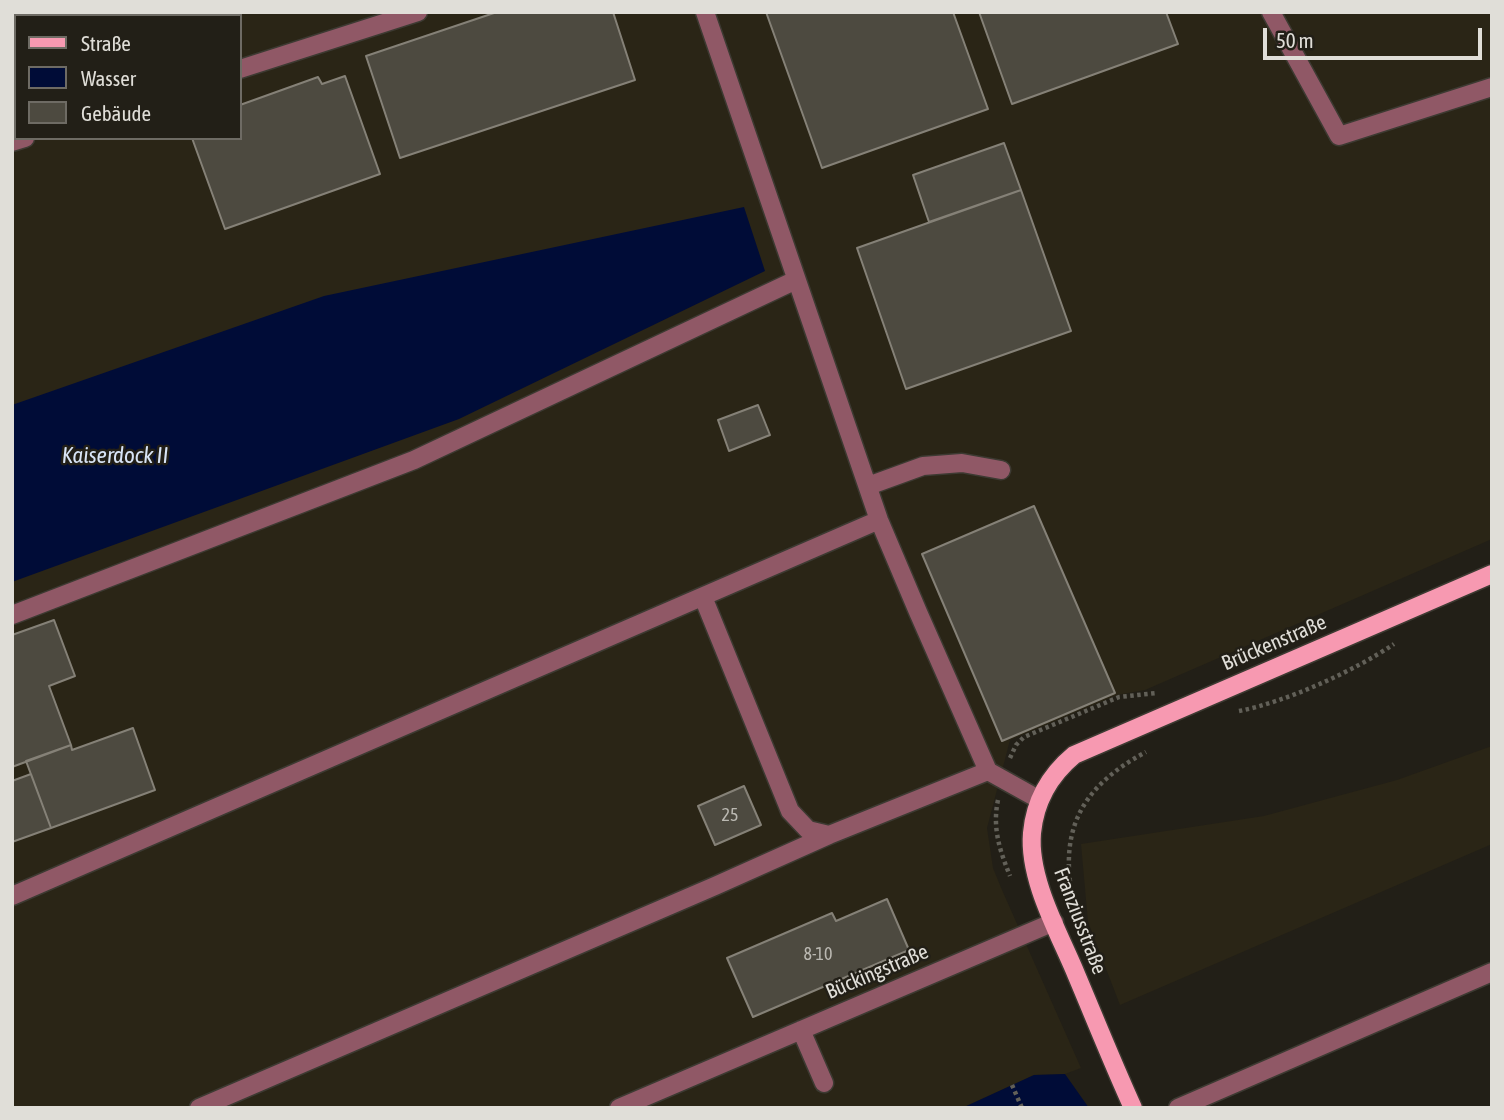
<!DOCTYPE html>
<meta charset="utf-8">
<style>
body{margin:0}
#map{position:relative;width:1504px;height:1120px;overflow:hidden;background:#221f17;font-family:"Asap Condensed",sans-serif}
canvas{display:block}
.frame{position:absolute;inset:0;border:14px solid #e0ded8;pointer-events:none}
.legend{position:absolute;left:14px;top:14px;width:228px;height:126px;box-sizing:border-box;background:#221f17;border:2px solid #6e6b64;margin:0;padding:9px 12px;list-style:none;font-size:21px;color:#e0ded8}
.legend li{display:flex;align-items:center;gap:14px;height:35px}
.legend b{width:35px;border:2px solid #6e6b64}
.scale{position:absolute;left:1263px;top:28px;width:219px;height:32px;box-sizing:border-box;border:4px solid #e0ded8;border-top:0;padding-left:9px;font-size:21px;line-height:24px;white-space:nowrap;color:#e0ded8;-webkit-text-stroke:5px #221f17;paint-order:stroke}
</style>
<div id="map">
<canvas width="1504" height="1120"></canvas>
<div class="frame"></div>
<ul class="legend">
<li><b style="height:9px;background:#f799b1"></b>Straße</li>
<li><b style="height:19px;background:#000c37"></b>Wasser</li>
<li><b style="height:19px;background:#4d4a40"></b>Gebäude</li>
</ul>
<div class="scale">50 m</div>
</div>
<script>
const context = document.querySelector('canvas').getContext('2d');
context.lineJoin = 'round';
function paint(path, color) { context.fillStyle = color; context.fill(path, 'evenodd'); }
function trace(path, color, width, dash) { context.strokeStyle = color; context.lineWidth = width; context.lineCap = dash ? 'butt' : 'round'; context.setLineDash(dash || []); context.stroke(path); }
function label(font, color, halo, rows, align = 'center') {
  context.font = font + ' "Asap Condensed",sans-serif'; context.lineWidth = 5; context.setLineDash([]); context.textBaseline = 'middle'; context.strokeStyle = halo; context.fillStyle = color; for (const [text, x, y, turn = 0] of rows) {
    context.save(); context.translate(x, y); context.rotate((+turn || 0) * Math.PI / 180); context.textAlign = isNaN(turn) ? turn : align; if (halo) context.strokeText(text, 0, 0); context.fillText(text, 0, 0); context.restore();
  }
}
const built = new Path2D(`
 M12,12H1492V539L1145,690L1117,695L1010,740L987,828L993,868L1002,890L1081,1068L1065,1074L1034,1075L962,1108H12ZM16,16H240V138H16Z
 M1492,746V844L1120,1005L1088,922L1081,844L1264,816L1397,780Z`);
const water = new Path2D(`
 M744,207L765,271L459,419L12,582V405L324,296Z
 M1065,1074L1089,1108H962L1034,1075Z`);
const building = new Path2D(`
 M497,12H613L635,80L400,158L366,56Z
 M766,12H953L988,109L822,168Z
 M979,12H1166L1178,44L1012,104Z
 M345,76L380,174L225,229L192,138H240V105L318,77L322,84Z
 M1004,143L1021,190L929,222L913,175Z
 M1021,190L1071,331L906,389L857,248Z
 M758,405L770,435L729,451L718,420Z
 M1034,506L1115,693L1002,741L922,554Z
 M54,620L75,676L49,686L71,745L12,767V635Z
 M133,728L155,790L51,828L26,761L71,745L72,750Z
 M31,774L51,828L12,842V781Z
 M744,786L761,825L715,845L698,806Z
 M887,899L909,950L753,1017L727,958L832,913L836,921Z`);
const path = new Path2D(`
 M1239,711C1286,702 1354,671 1394,644
 M1010,758L1016,745L1024,737L1119,697L1156,693
 M998,800C992,828 1000,851 1010,876
 M1075,909C1057,834 1078,788 1146,752
 M1012,1085L1022,1108`);
const minor = new Path2D(`
 M705,12L879,520L918,612L988,771L1040,800
 M1271,12L1339,136L1492,87
 M240,69L418,12
 M12,142L25,138
 M868,486L923,466L962,463L1001,470
 M703,597L790,811L808,830L829,835L988,771
 M12,615L414,460L796,280
 M12,896L879,520
 M801,1030L824,1083
 M199,1108L715,886L829,835
 M619,1108L1054,922
 M1178,1108L1492,972`);
const major = new Path2D(`
 M1133,1108C1113,1064 1095,1019 1076,974C1059,933 1028,879 1032,833C1035,801 1050,775 1074,755L1492,574`);
const numberNames = [
 ["25",730,815],
 ["8-10",818,954]
];
const streetNames = [
 ["Brückenstraße",1274,643,-23],
 ["Franziusstraße",1080,921,69],
 ["Bückingstraße",877,972,-23]
];
const waterNames = [
 ["Kaiserdock II",115,456]
];
paint(built, '#2a2516');
paint(water, '#000c37');
paint(building, '#4d4a40');
trace(building, '#858177', 2);
trace(minor, '#3d3a32', 21);
trace(major, '#3d3a32', 21);
trace(path, '#626058', 4.5, [3.5, 3.5]);
trace(minor, '#905866', 18);
trace(major, '#f799b1', 18);
label('18px', '#bbb9b2', null, numberNames);
label('21px', '#e0ded8', '#221f17', streetNames);
label('italic 23px', '#d8e4f6', '#221f17', waterNames);
</script>
